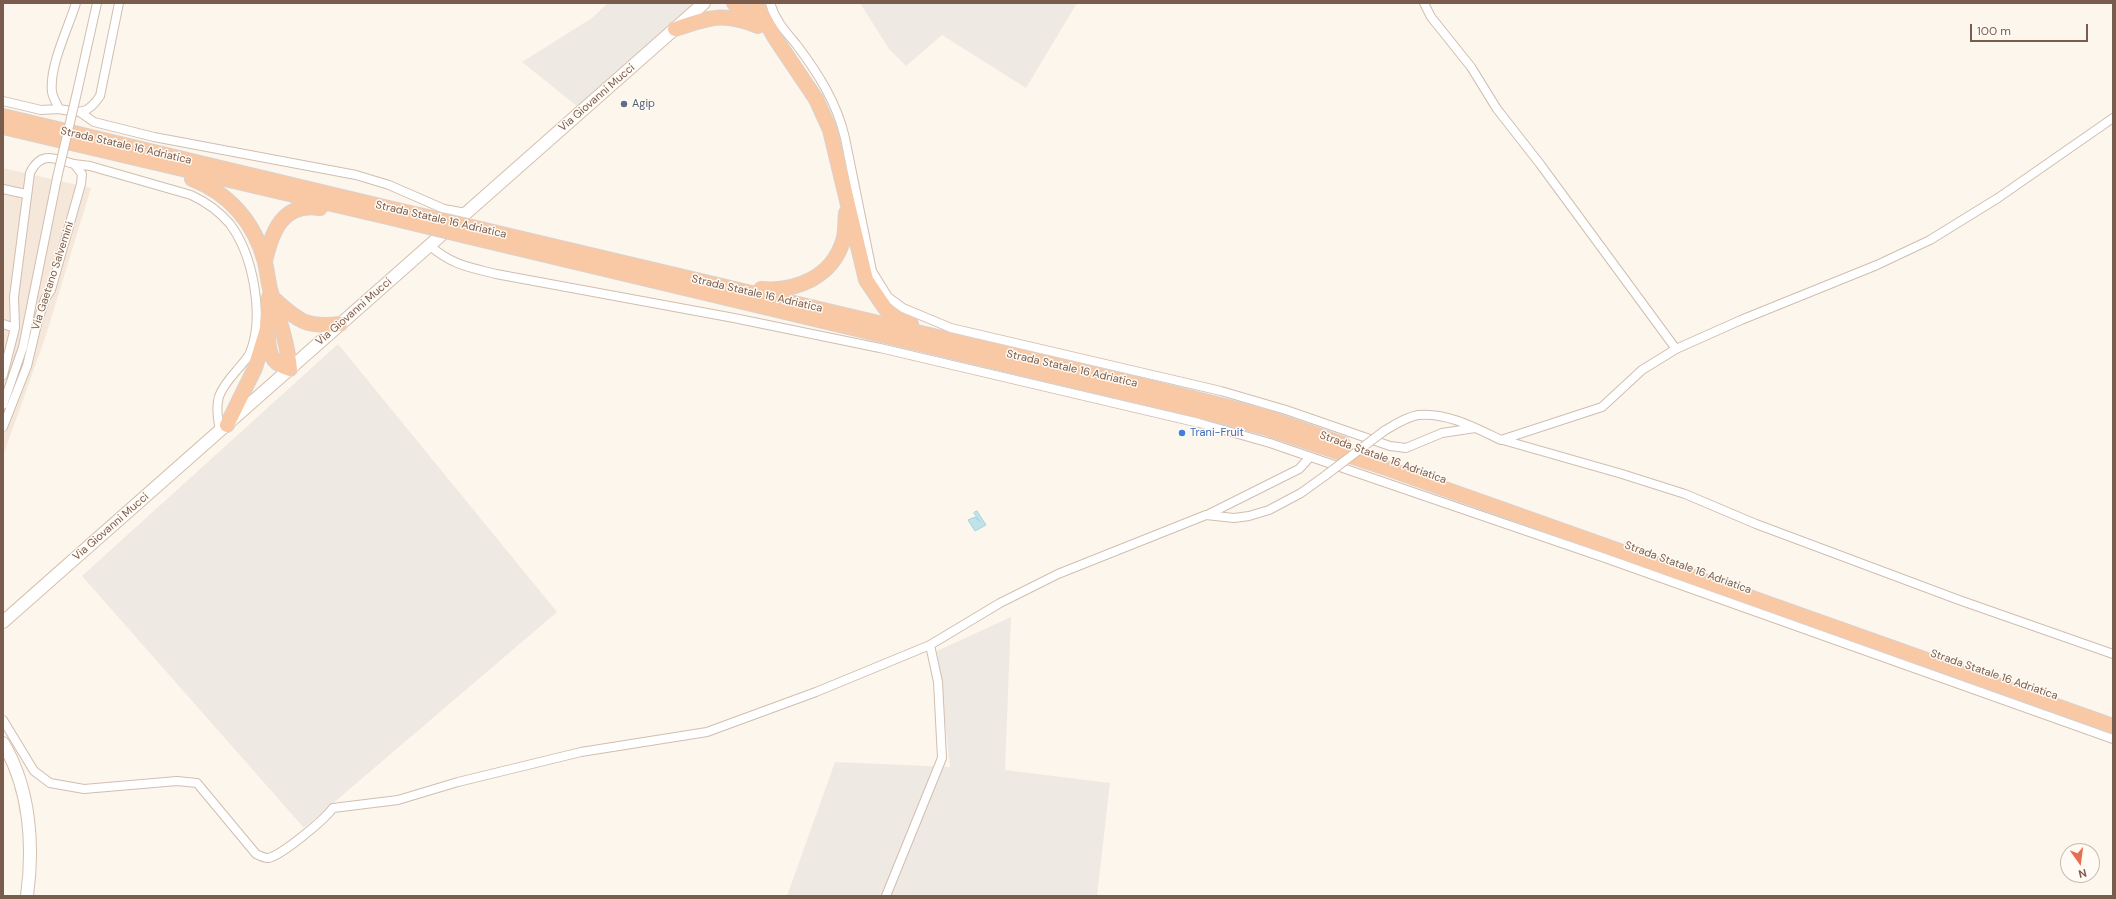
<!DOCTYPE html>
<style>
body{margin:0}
#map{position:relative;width:2116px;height:899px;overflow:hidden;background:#fdf6ec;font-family:"DM Sans",sans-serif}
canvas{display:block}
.frame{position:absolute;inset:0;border:4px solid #7a5c4d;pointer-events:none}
.north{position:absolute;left:2060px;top:843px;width:40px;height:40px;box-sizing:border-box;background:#fffaf3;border:1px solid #cabbb1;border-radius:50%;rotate:166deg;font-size:11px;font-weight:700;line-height:16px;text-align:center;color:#7a5c4d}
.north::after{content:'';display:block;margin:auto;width:14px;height:18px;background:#e76f51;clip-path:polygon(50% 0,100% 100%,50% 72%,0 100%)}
.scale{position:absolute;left:1970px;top:24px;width:118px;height:18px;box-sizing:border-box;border:2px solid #7a5c4d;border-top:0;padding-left:5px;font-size:12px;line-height:14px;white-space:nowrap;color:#7a5c4d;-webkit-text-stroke:3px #fffaf3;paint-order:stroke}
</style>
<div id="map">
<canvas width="2116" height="899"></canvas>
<div class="frame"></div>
<div class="north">N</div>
<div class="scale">100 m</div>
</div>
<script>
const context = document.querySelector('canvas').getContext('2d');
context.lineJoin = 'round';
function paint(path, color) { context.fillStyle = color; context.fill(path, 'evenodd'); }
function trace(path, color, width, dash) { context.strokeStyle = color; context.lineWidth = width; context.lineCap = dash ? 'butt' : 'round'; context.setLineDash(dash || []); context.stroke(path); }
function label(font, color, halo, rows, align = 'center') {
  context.font = font + ' "DM Sans",sans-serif'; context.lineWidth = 3; context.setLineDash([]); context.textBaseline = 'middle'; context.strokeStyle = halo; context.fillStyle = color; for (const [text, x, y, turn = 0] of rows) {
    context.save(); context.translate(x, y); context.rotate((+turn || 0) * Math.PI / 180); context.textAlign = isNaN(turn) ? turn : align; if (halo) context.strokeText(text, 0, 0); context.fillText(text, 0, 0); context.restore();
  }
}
const residential = new Path2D(`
 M3,168L91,188L46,335L3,456Z`);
const industrial = new Path2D(`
 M608,3H697L578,107L522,62L592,18Z
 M860,3H1077L1026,88L942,35L906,66L889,49Z
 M338,344L557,612L304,828L82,576Z
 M1011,617L1005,770L1110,783L1097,896H787L835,762L950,767L937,651Z`);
const water = new Path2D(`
 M977,511L986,525L975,531L968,520L975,517L980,522L974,513Z`);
const minor = new Path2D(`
 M76,3C68,29 49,66 52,92C53,98 57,104 59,109C81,113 87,115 100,96L119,3
 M770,3C775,20 785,31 796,44C818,73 837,103 845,138L872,271L888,297L903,308L951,328L1221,391L1286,410L1390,446L1406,448L1442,433L1475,428
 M1424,3L1431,17L1471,67L1497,109L1540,164L1676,349
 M78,88L97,3
 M3,101L41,110L59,109
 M81,113L94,122L154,137L356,175L389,185L444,209L466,213
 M74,164L90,166L191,195C206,202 219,211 230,224C253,255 265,316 250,353C247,359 241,365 237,370C217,393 214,400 220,431
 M3,189L26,194
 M429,245C452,265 468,267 496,274L734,318L880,348L1199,423L1270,443L1605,558L2113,739
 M3,324L15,328
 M3,375L15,328L14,297L30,173C41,150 55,159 74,164L82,174L81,184L51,290L45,299L37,324L27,366L3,427
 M3,405L23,347L57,178
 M1384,431C1394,425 1406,417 1418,415C1447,412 1476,428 1501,440L1602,407L1642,370L1676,349L1741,320L1877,265L1930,240L1998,198L2113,118
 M1503,440L1622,474L1685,494L1756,524L1959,600L2113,654
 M1209,514L1299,469L1310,457
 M3,720L34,771L50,783L84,789L177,781L197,783L256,854C260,856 264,858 268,858C281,856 324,820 333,808L398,800L458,782L581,752L707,732L816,692L930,645L1000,603L1058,574L1206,515L1234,518L1249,516L1269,510L1301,493L1326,475
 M886,896L942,758L938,682L930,645`);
const secondary = new Path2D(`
 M3,622L704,3
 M3,743C30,788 34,845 27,896`);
const trunk = new Path2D(`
 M734,3L751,20
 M755,3L775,38L816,99L830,130L866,280L885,308L896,318L911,324
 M675,29C710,17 723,12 758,26
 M3,116L397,210
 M3,127L396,219
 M192,179C229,193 255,223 265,262C267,271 268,280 270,289C278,316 287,341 290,369C267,363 269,348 267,329
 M472,227L1141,385L1264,416L1343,444
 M466,236L1205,412L1266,428L1386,468L2113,726
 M265,261C272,231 283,202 320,208
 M761,289C796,292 832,277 843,241C846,233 845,222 846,213
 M274,299C298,321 307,328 340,324
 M227,425L255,368L267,329L269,297`);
const minorBridge = new Path2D(`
 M57,178L78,88
 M1326,475L1384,431`);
const trunkBridge = new Path2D(`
 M397,210L472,227
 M396,219L466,236`);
const markers = [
 [624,104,4,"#5c6f8a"],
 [1182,433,4,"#3f7fe0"]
];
const streetNames = [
 ["Via Giovanni Mucci",597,98,-41],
 ["Strada Statale 16 Adriatica",126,146,13],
 ["Strada Statale 16 Adriatica",441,220,13],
 ["Via Gaetano Salvemini",53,276,-72],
 ["Strada Statale 16 Adriatica",757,294,13],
 ["Via Giovanni Mucci",354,312,-41],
 ["Strada Statale 16 Adriatica",1072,369,13],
 ["Strada Statale 16 Adriatica",1383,458,20],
 ["Via Giovanni Mucci",111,527,-41],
 ["Strada Statale 16 Adriatica",1688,568,20],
 ["Strada Statale 16 Adriatica",1994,675,19]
];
const serviceNames = [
 ["Agip",632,104]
];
const shopNames = [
 ["Trani-Fruit",1190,433]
];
paint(residential, '#f5e8da');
paint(industrial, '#efe9e4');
paint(water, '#bfe3e8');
trace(water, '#a5d3da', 1);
trace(minor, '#d1beb0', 10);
trace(secondary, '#d6c0b0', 14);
trace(trunk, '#dad1cd', 16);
trace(minor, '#fff', 8);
trace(secondary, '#fff', 12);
trace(trunk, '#f9c8a4', 14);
trace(minorBridge, '#d1beb0', 10, []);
trace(trunkBridge, '#dad1cd', 16, []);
trace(minorBridge, '#fff', 8);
trace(trunkBridge, '#f9c8a4', 14);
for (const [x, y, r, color] of markers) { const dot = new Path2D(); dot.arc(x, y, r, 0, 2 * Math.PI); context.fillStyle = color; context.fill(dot); trace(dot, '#fffaf3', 1.5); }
label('11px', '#7a5c4d', '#fffaf3', streetNames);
label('11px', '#4e5e75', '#fffaf3', serviceNames, 'left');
label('11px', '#366cbe', '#fffaf3', shopNames, 'left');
</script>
